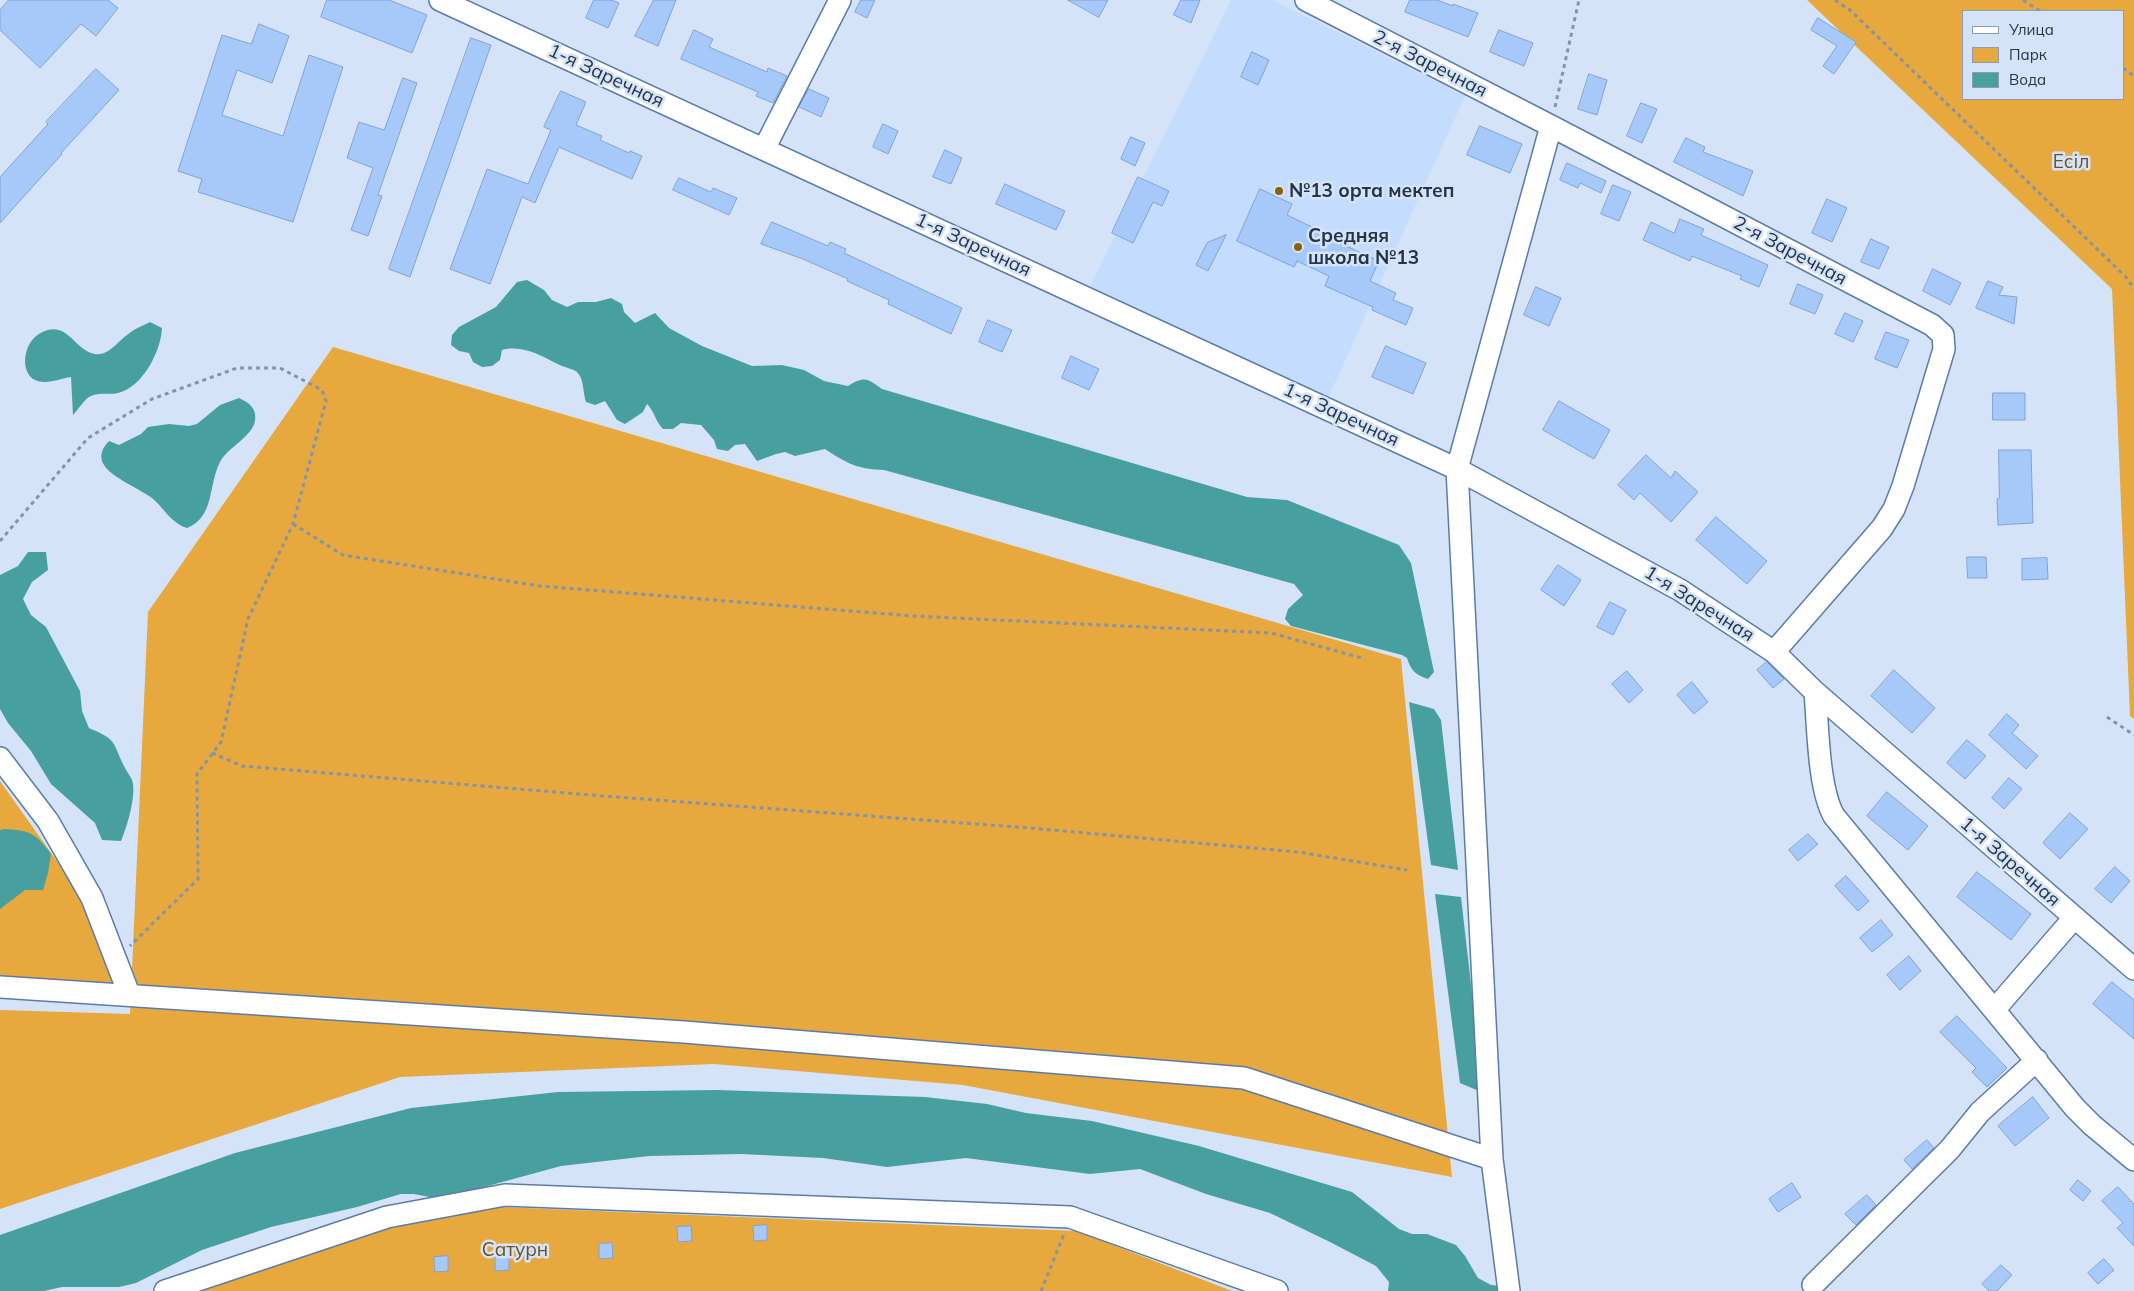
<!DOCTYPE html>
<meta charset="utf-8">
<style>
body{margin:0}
#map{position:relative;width:2134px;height:1291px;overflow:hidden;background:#d5e3f8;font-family:Mulish,sans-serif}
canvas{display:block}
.legend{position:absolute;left:1962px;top:10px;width:162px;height:90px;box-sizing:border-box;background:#d5e3f8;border:1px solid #8f9db1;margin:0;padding:6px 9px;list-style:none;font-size:15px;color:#263447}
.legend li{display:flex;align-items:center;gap:10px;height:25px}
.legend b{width:25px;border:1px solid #8f9db1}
</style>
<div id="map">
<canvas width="2134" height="1291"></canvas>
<ul class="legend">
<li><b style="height:6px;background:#fff"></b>Улица</li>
<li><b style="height:14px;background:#e7a83d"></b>Парк</li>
<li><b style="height:14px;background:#479fa0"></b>Вода</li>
</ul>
</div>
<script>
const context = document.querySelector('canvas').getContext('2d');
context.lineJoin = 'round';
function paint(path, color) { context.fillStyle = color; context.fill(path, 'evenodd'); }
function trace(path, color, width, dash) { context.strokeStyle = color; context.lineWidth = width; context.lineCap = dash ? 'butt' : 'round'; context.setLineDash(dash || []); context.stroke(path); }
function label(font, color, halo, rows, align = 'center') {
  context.font = font + ' Mulish,sans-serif'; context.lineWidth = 5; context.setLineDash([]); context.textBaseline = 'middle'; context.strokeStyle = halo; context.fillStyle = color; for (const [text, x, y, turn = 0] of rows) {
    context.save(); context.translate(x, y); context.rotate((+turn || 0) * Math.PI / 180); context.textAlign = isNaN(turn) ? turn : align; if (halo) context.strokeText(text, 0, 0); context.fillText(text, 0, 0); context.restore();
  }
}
const built = new Path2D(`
 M1231,0H1273L1465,96L1328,398L1090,286Z`);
const green = new Path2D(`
 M1807,0H2134V719L2130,716L2112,289ZM1963,11H2123V99H1963Z
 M333,347L1401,659L1452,1177L963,1085L714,1064L400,1077L0,1209V1010L130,1014L148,612Z
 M0,781L76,888L114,986L0,982Z
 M501,1207L1077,1231L1232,1291H201L389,1227Z`);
const water = new Path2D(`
 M527,280L544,290L552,300L567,307L578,302H596L611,298L622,304L624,312L635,323L655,313L669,328L702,346L752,366L782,365L804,370L824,381L848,386C864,376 867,378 882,389L1247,497L1287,500L1399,545L1411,563L1434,672L1428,679C1416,675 1411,671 1407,658L1402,655L1291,626L1285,619L1288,609L1303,595L1294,584L884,470C857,469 848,464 825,449L795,456L785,452L776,454L757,461L745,444L735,445L728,451L717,449L714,440L701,425L681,423L673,429H663C655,421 655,412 647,404L643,412L625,424L617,420L605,401L595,405L586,402C583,394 584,378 577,372C573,369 567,368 562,366C543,357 524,344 502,350L500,360L492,366L482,367L473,362L469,353L459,351L451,345L452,335L459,327L496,307L517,282Z
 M150,322L162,328C161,351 143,387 118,393C109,395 100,392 91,396C85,398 78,410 73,415L71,377C63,378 53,382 45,382C18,383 21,344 39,334C67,317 74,351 95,354C109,356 117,342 127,335C134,329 142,326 150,322Z
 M239,398C250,403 257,409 255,421C252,437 228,447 220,462C208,485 215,517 187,528C171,523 164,508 152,498C140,489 111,477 104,465C98,456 103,447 109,441L119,445L141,434L148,427L169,424L189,426L197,424L220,405Z
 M28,552H46L48,570L32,582L23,599L31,615L46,627L80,691L82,711L89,728C118,740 112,742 124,766C126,771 130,775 132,780C137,794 127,827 121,841L102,840L95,823L51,784L31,751L8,723L0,709V575L18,566Z
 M1409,702L1434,709L1441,720L1458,870L1431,865Z
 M4,829C29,830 36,833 51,854L48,873L43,890H25L0,909V830Z
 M1435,894L1461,897L1481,1072L1479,1091L1460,1083Z
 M717,1090L925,1097L987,1104L1026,1113L1092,1121L1199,1146L1352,1192L1399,1229L1412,1234H1427L1456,1245L1465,1256L1478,1278L1491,1285L1502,1286L1503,1291H1388L1389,1282L1376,1266L1330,1242L1270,1213L1206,1194L1140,1169L1090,1174L966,1158L887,1167L823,1158L741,1154L649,1156L561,1166L440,1199L414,1194H401L357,1207L271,1227L202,1250L136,1283L119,1287H62L44,1291H0V1235L235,1153L411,1108L558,1092Z`);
const building = new Path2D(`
 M9,0H108L118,8L96,36L81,24L40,68L0,30V10Z
 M327,0H389L427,15L412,53L321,17Z
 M594,0H611L619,3L608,28L586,18Z
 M654,0H676L658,46L635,36Z
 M861,0H875L867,18L855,12Z
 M1068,0H1108L1099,17Z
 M1181,0H1200L1191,23L1174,15Z
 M1410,0H1437L1453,6V4L1478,13L1468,37L1405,12Z
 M1818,18L1856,42L1834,74L1823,66L1837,46L1811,30Z
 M259,24L289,36L272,83L237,70L222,115L283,136L309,55L343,67L293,222L198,192L202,179L178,171L222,35L251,44Z
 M694,30L713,39L709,47L767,72L768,68L787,76L773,103L756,96L758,92L681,59Z
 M1499,30L1533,43L1524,66L1490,52Z
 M471,38L491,45L410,277L389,269Z
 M1252,52L1269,60L1258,85L1241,77Z
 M96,69L119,90L61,153L62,154L0,223V177L48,124L46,122Z
 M1589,74L1607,80L1597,115L1578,109Z
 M403,78L417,83L378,195L382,196L368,236L351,230L373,168L347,158L359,122L384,130Z
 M809,89L829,98L821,117L799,107Z
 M561,91L586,102L576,125L602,136L600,140L629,153L630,151L642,156L632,179L559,147L535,203L522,197L490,284L450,269L487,169L528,184L551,130L544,127Z
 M1641,103L1657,109L1642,143L1627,136Z
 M883,124L898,131L888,154L873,147Z
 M1480,126L1522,144L1510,173L1467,155Z
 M1131,137L1145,143L1135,166L1121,159Z
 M1686,138L1705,147L1703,152L1753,171L1743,196L1674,162Z
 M945,150L962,158L951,184L933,177Z
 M1567,163L1606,181L1601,193L1580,183L1578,188L1560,180Z
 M1138,177L1169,191L1162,206L1153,202L1133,243L1112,233Z
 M679,178L711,192L713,188L737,198L729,215L673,190Z
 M1005,184L1065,211L1056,230L996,204Z
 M1613,185L1631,192L1619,221L1601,214Z
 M1260,189L1292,204L1287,215L1312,227L1311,230L1379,261L1370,281L1396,293L1393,300L1413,308L1406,325L1372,310L1373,307L1325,286L1329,276L1297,261L1294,267L1237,241Z
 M1827,199L1847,208L1832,242L1812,233Z
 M1680,219L1704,229L1701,235L1768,265L1759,287L1740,279L1742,276L1692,256L1690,261L1643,240L1651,222L1674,233Z
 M772,222L828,246L830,242L846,249L844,253L962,308L951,334L888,304L889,300L847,281L848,279L803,259L761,244Z
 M1226,235L1208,271L1196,265L1207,243Z
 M1871,239L1889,247L1879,269L1861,262Z
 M1933,269L1961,283L1950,305L1923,291Z
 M1988,281L2003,287L1999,295L2017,297L2014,324L1976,308Z
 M1798,284L1823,295L1815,314L1790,304Z
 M1536,287L1561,298L1549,326L1524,315Z
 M1845,313L1863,321L1853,342L1835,334Z
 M988,320L1012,330L1002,352L979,342Z
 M1886,332L1909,340L1897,368L1875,359Z
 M1386,346L1426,363L1413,394L1372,377Z
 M1071,356L1099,369L1089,390L1062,378Z
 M1993,393H2025V420H1993Z
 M1559,401L1610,430L1594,459L1543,430Z
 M1999,450H2031L2033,523L1998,525L1997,499L1999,498Z
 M1646,455L1671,478L1675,471L1698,492L1671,522L1640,493L1634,500L1618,485Z
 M1716,517L1767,561L1747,584L1696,540Z
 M1967,557H1986L1987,578H1968Z
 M2047,558L2048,579L2022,580V559Z
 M1558,565L1581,580L1564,606L1541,590Z
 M1610,602L1626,610L1613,635L1597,627Z
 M1767,662L1784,679L1773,688L1757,670Z
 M1894,670L1935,708L1912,733L1871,696Z
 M1627,671L1643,690L1629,703L1612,684Z
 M1692,682L1708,702L1694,714L1677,695Z
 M2007,714L2019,725L2012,733L2038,756L2026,769L1989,735Z
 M1967,740L1986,756L1965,779L1947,763Z
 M2009,778L2022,789L2004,809L1992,798Z
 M1887,792L1928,826L1908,850L1867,816Z
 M2070,813L2088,829L2060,859L2043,843Z
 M1808,834L1818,844L1798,861L1789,850Z
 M2115,867L2130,881L2111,903L2095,889Z
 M1977,872L2031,914L2011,940L1957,897Z
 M1846,876L1869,901L1858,911L1835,886Z
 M1881,920L1893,935L1872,952L1860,938Z
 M1909,956L1921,971L1900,990L1887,975Z
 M2112,982L2134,1000V1039L2093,1004Z
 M1957,1016L2007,1068L1987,1087L1972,1072L1976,1068L1940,1032Z
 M2033,1097L2049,1118L2015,1146L1998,1126Z
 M1927,1140L1934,1148L1912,1169L1904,1160Z
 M2078,1180L2091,1191L2083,1201L2070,1190Z
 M1792,1183L1801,1197L1778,1212L1769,1199Z
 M2118,1187L2134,1204V1246L2117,1228L2123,1223L2102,1201Z
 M1867,1195L1876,1205L1856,1225L1845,1214Z
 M767,1225V1240L754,1241L753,1226Z
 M691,1226L692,1241L678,1242L677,1227Z
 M612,1243L613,1258L599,1259V1244Z
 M509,1255V1270L495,1271V1256Z
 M448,1256V1271L435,1272L434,1257Z
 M2104,1259L2114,1270L2098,1284L2088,1273Z
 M2001,1265L2012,1275L1997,1291H1989L1982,1284Z`);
const path = new Path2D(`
 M1835,0L1850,10L2126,277L2134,289
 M2023,0L2040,11
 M2123,68L2134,76
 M1555,107L1579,0
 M293,524L343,555L540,586L913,616L1271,633L1362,658
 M0,541L88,438L152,399L237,368H280L322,390L326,401L293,524L248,619L221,742L197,774L198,879L130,946
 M2107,717L2134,735
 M212,753L242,766L603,796L1030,828L1298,852L1407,870
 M1041,1291L1064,1234`);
const minor = new Path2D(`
 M440,0L1457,469L1680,590L1774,652L1815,692L2134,969
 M1306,0L1551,126L1932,325L1943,335L1944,349L1903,486L1894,509L1882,528L1774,652
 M764,149L840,0
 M1815,692C1818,725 1818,788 1834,816L2075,1108L2092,1125L2134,1160
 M0,758L48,821L92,898L129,994
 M0,987L684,1032L1244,1078L1492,1159
 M1995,1009L2074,918
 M1813,1285L1950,1149L1980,1112L2037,1060
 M165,1291L387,1217L505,1195L1070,1217L1277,1291
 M1509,1291L1492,1159L1457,469L1551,126`);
const markers = [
 [1279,191,5,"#8d6006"],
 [1298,247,5,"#8d6006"]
];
const streetNames = [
 ["2-я Заречная",1430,64,27],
 ["1-я Заречная",606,76,25],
 ["1-я Заречная",973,245,25],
 ["2-я Заречная",1790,251,28],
 ["1-я Заречная",1341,415,25],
 ["1-я Заречная",1699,604,32],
 ["1-я Заречная",2010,862,41]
];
const parkNames = [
 ["Есіл",2071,162],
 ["Сатурн",515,1250]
];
const poiNames = [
 ["№13 орта мектеп",1289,191],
 ["Средняя",1308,236],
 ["школа №13",1308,258]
];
paint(built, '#c4dcfe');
paint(green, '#e7a83d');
paint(water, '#479fa0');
paint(building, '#a6c9fa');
trace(building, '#81a3d2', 1);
trace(minor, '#5b7ca9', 24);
trace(path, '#8593a7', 3, [4, 4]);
trace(minor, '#fff', 21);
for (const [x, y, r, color] of markers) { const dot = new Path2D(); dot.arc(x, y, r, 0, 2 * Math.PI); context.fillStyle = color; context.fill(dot); trace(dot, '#d5e3f8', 2); }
label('19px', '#263447', '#d5e3f8', streetNames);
label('19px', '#6c5127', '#d5e3f8', parkNames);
label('bold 19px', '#263447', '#d5e3f8', poiNames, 'left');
</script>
